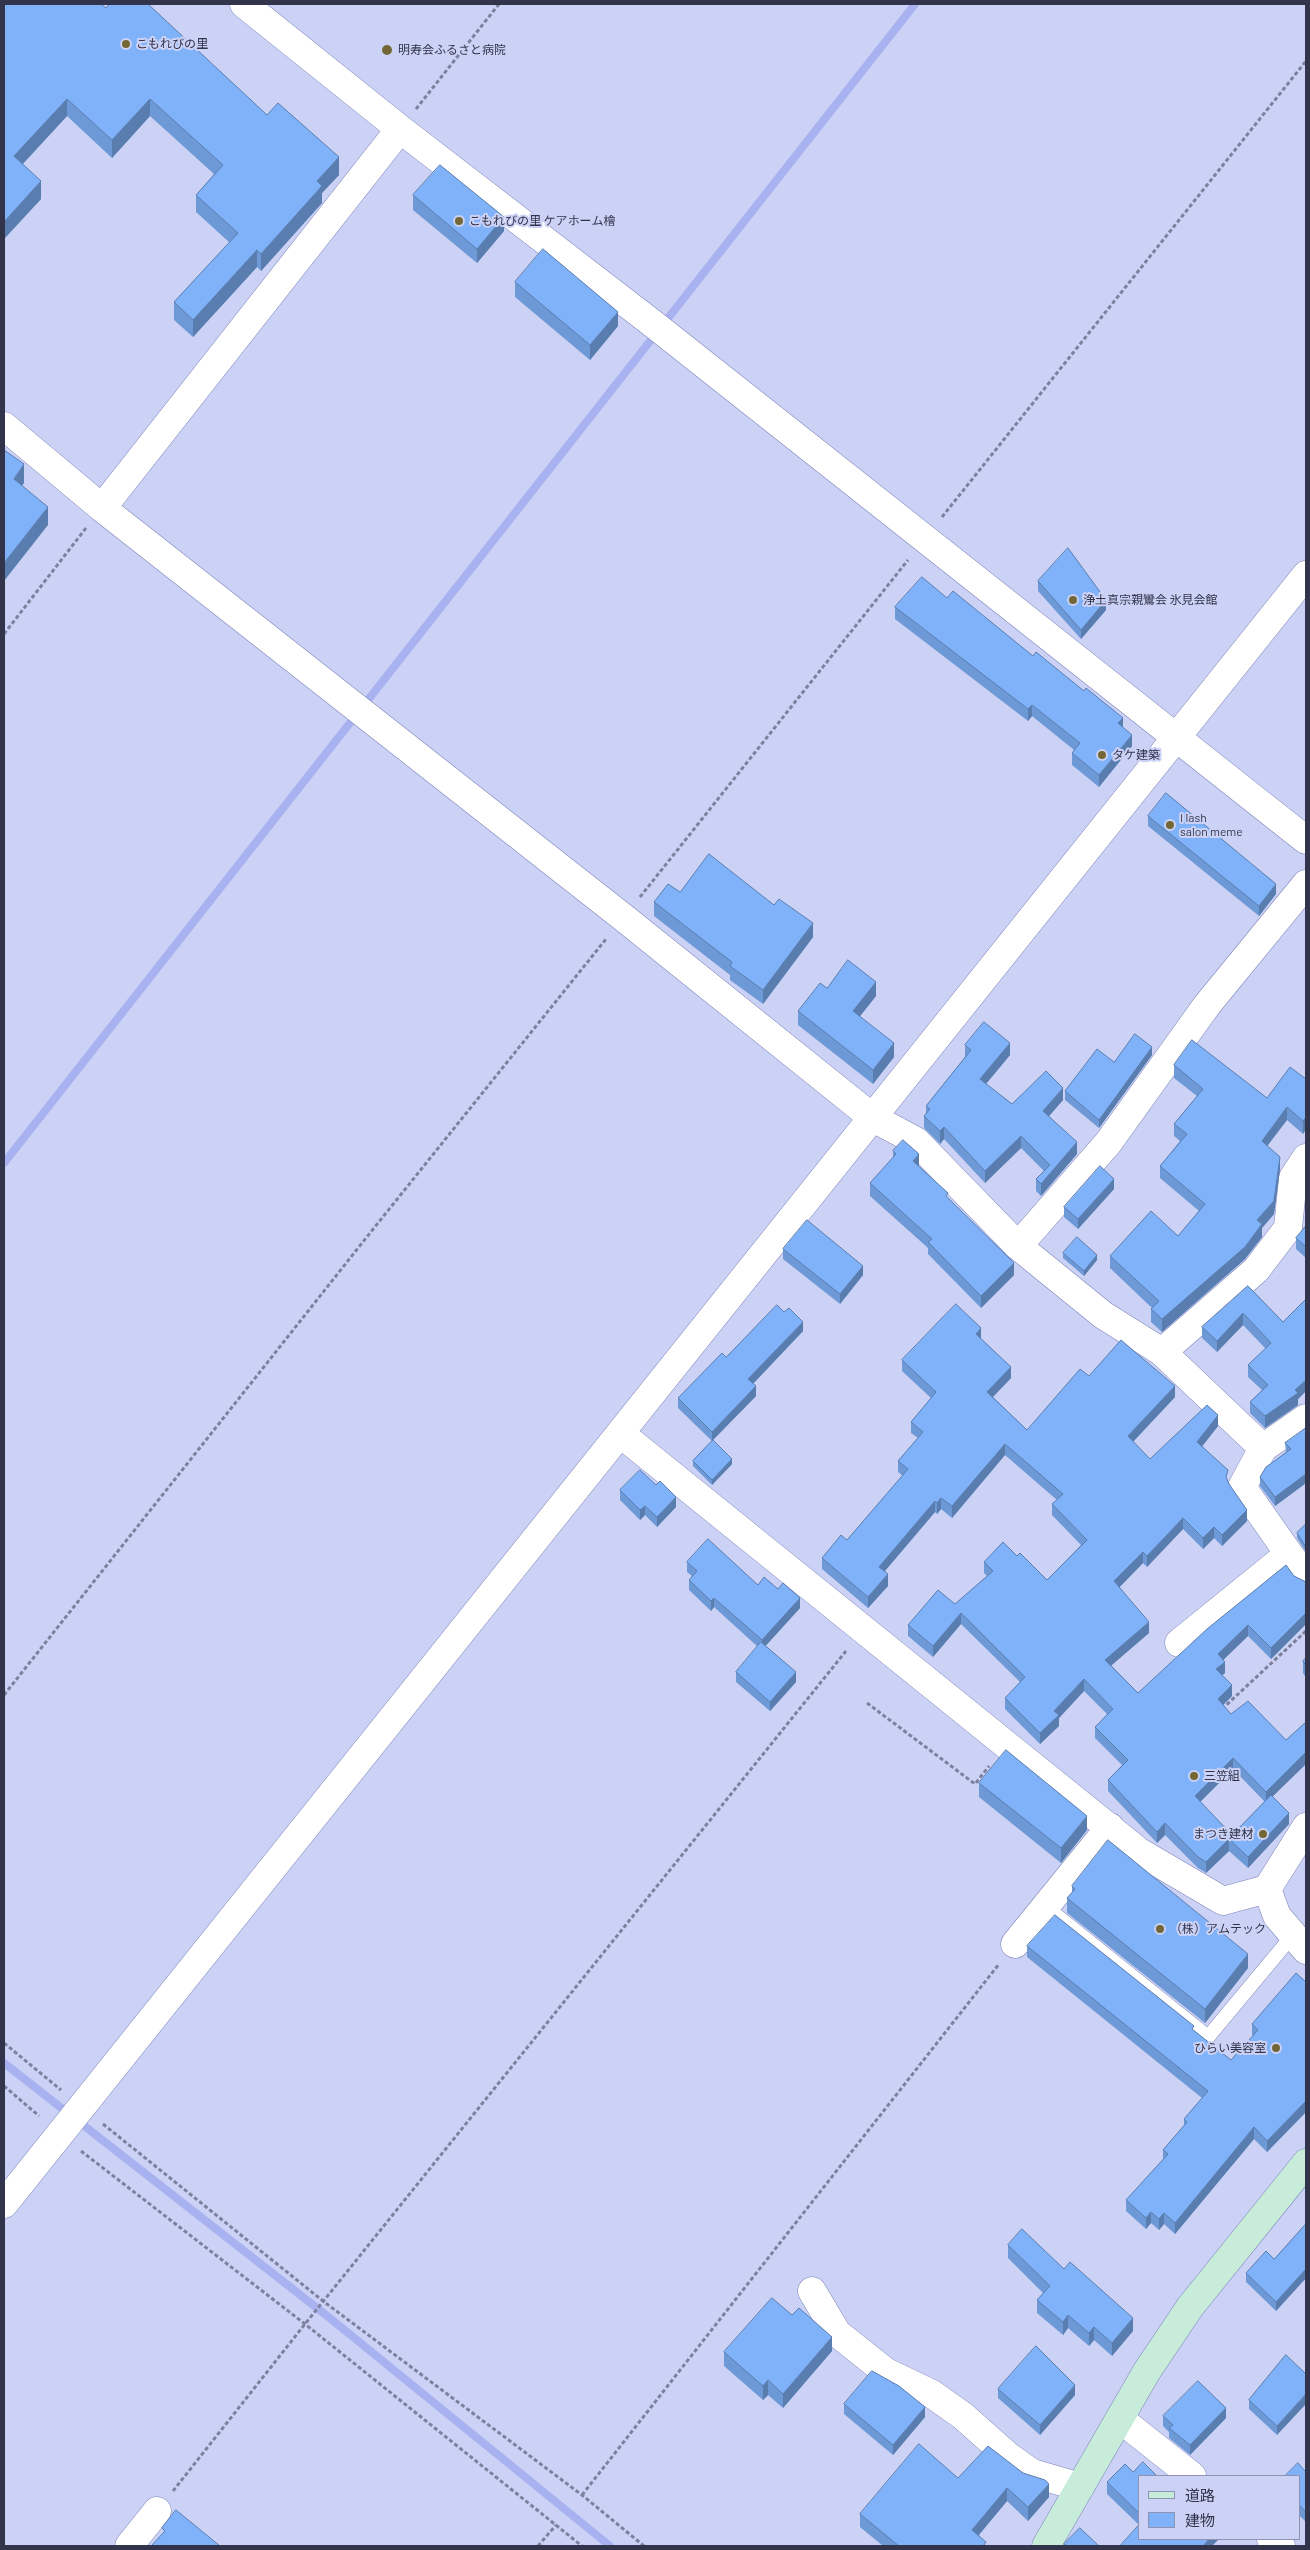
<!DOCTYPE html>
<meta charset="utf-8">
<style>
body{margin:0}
#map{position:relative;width:1310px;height:2550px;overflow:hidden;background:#ccd2f5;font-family:Barlow,"Noto Sans JP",sans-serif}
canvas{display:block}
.frame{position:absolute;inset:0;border:5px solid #31344b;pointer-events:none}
.legend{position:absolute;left:1138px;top:2475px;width:162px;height:65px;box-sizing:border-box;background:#ccd2f5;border:1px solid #8e93b1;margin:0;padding:6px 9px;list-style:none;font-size:15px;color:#31344b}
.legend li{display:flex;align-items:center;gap:10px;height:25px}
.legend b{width:25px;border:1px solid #8e93b1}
</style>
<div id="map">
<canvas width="1310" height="2550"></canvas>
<div class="frame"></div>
<ul class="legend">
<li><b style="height:6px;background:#c7ecda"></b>道路</li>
<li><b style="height:14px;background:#80b2fa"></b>建物</li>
</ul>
</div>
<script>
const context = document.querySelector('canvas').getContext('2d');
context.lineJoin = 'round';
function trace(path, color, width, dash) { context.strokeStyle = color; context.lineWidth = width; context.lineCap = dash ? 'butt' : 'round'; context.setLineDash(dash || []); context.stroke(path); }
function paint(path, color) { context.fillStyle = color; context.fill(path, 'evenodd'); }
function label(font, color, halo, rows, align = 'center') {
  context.font = font + ' Barlow,"Noto Sans JP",sans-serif'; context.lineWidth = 4; context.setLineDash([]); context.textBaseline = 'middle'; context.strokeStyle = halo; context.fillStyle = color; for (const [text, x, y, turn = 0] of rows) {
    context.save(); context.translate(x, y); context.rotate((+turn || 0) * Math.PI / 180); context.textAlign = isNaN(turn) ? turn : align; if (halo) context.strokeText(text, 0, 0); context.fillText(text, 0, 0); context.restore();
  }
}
const stream = new Path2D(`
 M4,1163L915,4
 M4,2063L331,2319L610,2546`);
const path = new Path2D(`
 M416,109L499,4
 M942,517L1306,61
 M4,634L86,528
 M640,897L908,560
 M4,1695L366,1238L606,939
 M867,1703L975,1784L989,1766
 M1222,1709L1306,1631
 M4,2043L61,2090
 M4,2086L39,2116
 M103,2124L323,2301L582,2495L644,2546
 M81,2151L305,2324L582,2546
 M173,2491L305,2324L846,1651
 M582,2495L999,1964
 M538,2546L556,2525`);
const lane = new Path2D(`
 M1046,1907L1208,2037L1293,1935`);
const street = new Path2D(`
 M244,4L400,129L652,323L1306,840
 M4,426L102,508L624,918L873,1118L916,1141L1018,1246L1103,1315L1162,1352L1263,1448L1306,1418
 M102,508L400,129
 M1018,1246L1108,1143L1207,1005L1306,884
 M1162,1352L1256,1270L1288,1228L1293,1178L1306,1158
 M621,1434L1138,1851L1223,1901L1267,1889L1306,1827
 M1289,1554L1306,1577
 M1179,1643L1289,1554L1242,1487L1263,1448
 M1267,1889L1277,1916L1306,1950
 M1015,1944L1110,1827
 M4,2204L1306,575
 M812,2291L837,2333L886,2372L932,2394L963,2416L1008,2456L1032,2473L1080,2487
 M1120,2419L1192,2476
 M1271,2539L1281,2546
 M129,2546L157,2511`);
const secondary = new Path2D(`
 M1046,2546L1147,2371L1190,2307L1306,2163`);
const wall = new Path2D(`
 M4,4L106,8L267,115L339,175L322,193V203L261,271L257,267L193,337L174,320V302L230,243L196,212V195L214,174L150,116L112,158L67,116L23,164L41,199L4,239Z
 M413,195L504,231L477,263L413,210Z
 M515,282L618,326L590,360L515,297Z
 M1038,581L1106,610L1081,639L1038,591Z
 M947,598L1033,656L1123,727L1132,746L1099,787L1072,765V753L1074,750L1032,716L1028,721L895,619V607Z
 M1148,816L1276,894L1259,916L1148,826Z
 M680,892L813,937L763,1004L730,980V975L654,916V902Z
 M827,988L876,996L860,1016L894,1057L873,1084L798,1025V1011Z
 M965,1045L1010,1055L986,1084L1012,1104L1063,1100L1049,1116L1077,1154L1041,1196L1036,1191V1179L1044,1171L1021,1148L985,1183L944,1139L940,1144L924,1128V1116L926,1114V1106L965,1057Z
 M1152,1055L1099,1128L1065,1100V1091L1114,1062Z
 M1174,1065L1267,1098L1306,1079V1129L1303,1134L1287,1120L1267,1145L1280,1169L1274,1214L1262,1228V1237L1245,1259L1162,1332L1151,1322V1309L1152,1308L1110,1268V1256L1178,1236L1199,1211L1160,1178V1166L1180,1141L1174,1136V1124L1197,1096L1174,1078Z
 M893,1151L919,1167L948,1198L1014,1275L981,1308L928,1254V1248L870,1196V1183L893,1158Z
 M1114,1189L1078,1229L1064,1217V1207Z
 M1306,1226V1258L1296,1249V1238Z
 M783,1249L863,1275L840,1304L783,1259Z
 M1063,1253L1097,1260L1084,1276L1063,1258Z
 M1248,1286L1283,1322L1306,1299V1391L1298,1399V1405L1265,1428L1250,1413V1402L1262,1390L1248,1377V1365L1266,1349L1243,1325L1217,1352L1202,1338V1327Z
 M803,1331L753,1384L756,1396L713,1440L732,1464L712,1485L693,1466V1461L712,1441L678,1408V1398L726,1357Z
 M981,1339L1011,1378L993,1397L1027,1430L1089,1376L1175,1397L1133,1442L1150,1459L1218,1426L1202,1446L1228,1481L1247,1521L1222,1546L1214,1538L1203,1549L1183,1529L1147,1567L1143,1563L1119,1587L1149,1633L1111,1665L1138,1693L1294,1576L1306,1582V1624L1271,1659L1248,1636L1223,1660L1225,1673L1222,1675L1232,1696L1223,1705L1231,1714L1286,1740L1306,1722V1764L1272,1796L1289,1824L1248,1868L1229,1851L1206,1873L1198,1868L1165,1835L1157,1843L1108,1791V1780L1122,1765L1095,1738V1727L1107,1714L1084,1691L1059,1718V1726L1040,1744L1005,1709V1698L1020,1682L961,1624L933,1657L908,1636V1625L955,1604L987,1576L984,1573V1562L1017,1556L1047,1580L1081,1545L1052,1515V1504L1057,1500L1005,1455L952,1518L941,1509L937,1514L935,1512L884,1572L888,1586L868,1608L822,1569V1558L847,1540L903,1476L898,1472V1461L918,1438L911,1433V1422L931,1398L902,1371V1360ZM1233,1769L1265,1802L1232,1835L1200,1802Z
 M1306,1429V1483L1275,1506L1260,1486V1477L1286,1452L1285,1443Z
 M620,1490L676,1507L657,1527L645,1515L640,1520L620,1500Z
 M1306,1524V1552L1297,1538V1533Z
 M687,1562L758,1585L800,1608L765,1646L796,1682L770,1711L736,1682V1672L758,1647L714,1607L711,1611L689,1590V1580L692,1576L687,1572Z
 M1306,1658V1678L1303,1673V1661Z
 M979,1783L1087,1830L1061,1863L979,1797Z
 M1072,1886L1248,1968L1205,2023L1067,1913V1898L1072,1893Z
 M1027,1946L1194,2031L1231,2060L1253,2036L1252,2035V2024L1306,1982V2112L1267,2152L1254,2139L1175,2234L1164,2224L1159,2230L1151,2223L1146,2229L1126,2211V2200L1163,2160V2150L1184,2126V2119L1202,2098L1027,1957Z
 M1306,2224V2278L1276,2311L1246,2282V2273L1274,2259Z
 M1008,2245L1064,2269L1133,2331L1112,2356L1094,2340L1089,2346L1068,2328L1063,2335L1037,2313V2300L1043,2293L1008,2258Z
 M832,2351L783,2408L768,2395L763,2400L724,2366V2352Z
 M1286,2355L1277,2435L1249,2409V2400Z
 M998,2389L1075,2395L1040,2435L998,2398Z
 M844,2404L925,2417L893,2455L844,2414Z
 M1163,2416L1226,2418L1190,2455L1169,2438V2432L1163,2426Z
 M1133,2472L1139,2476V2525L1107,2494V2482Z
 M1306,2472V2522L1299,2515V2476Z
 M958,2478L1049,2497L1028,2521L1007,2501L979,2535L986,2546H883L860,2527V2514Z`);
const shadedWall = new Path2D(`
 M67,99V116L14,173V156Z
 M150,99V116L112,158V140Z
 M339,157V175L322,193V203L261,271V254L317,181Z
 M41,181V199L4,239V222Z
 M504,217V231L477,263V249Z
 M257,250V267L193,337V320Z
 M618,312V326L590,360V345Z
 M24,464V483L14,498V479Z
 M48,507V525L4,581V563Z
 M1106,600V610L1081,639V630Z
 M1032,705V716L1028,721V709Z
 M1123,718V729L1118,723Z
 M1132,735V746L1099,787V775Z
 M1276,884V894L1259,916V906Z
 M813,923V937L763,1004V990Z
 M876,982V996L853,1025V1011Z
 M894,1043V1057L873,1084V1070Z
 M1010,1043V1055L980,1091V1079Z
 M1152,1047V1055L1099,1128V1120Z
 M1063,1088V1100L1043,1123V1111Z
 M1287,1107V1120L1262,1153V1141Z
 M1306,1117V1129L1303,1134V1121Z
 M944,1127V1139L940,1144V1131Z
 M1021,1136V1148L985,1183V1171Z
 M1077,1142V1154L1041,1196V1184Z
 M919,1154V1167L913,1161Z
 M1280,1157V1169L1274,1214L1262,1228V1237L1245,1259L1162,1332V1319L1257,1220Z
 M1114,1179V1189L1078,1229V1219Z
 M1097,1255V1260L1084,1276V1271Z
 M1014,1263V1275L981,1308V1296Z
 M863,1266V1275L840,1304V1294Z
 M1243,1313V1325L1217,1352V1341Z
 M803,1322V1331L748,1389V1379Z
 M981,1328V1339L976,1334Z
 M1011,1367V1378L987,1403V1392Z
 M1306,1380V1391L1298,1399V1405L1265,1428V1416L1295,1390Z
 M756,1386V1396L712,1441V1432Z
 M1175,1386V1397L1128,1447V1436Z
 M1218,1415V1426L1197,1453V1442Z
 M1005,1444V1455L952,1518V1506Z
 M732,1459V1464L712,1485V1480Z
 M1306,1474V1483L1275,1506V1497Z
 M676,1497V1507L657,1527V1517Z
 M941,1498V1509L937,1514V1503Z
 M935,1501V1512L879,1578V1567Z
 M645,1506V1515L640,1520V1510Z
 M1247,1510V1521L1222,1546V1535Z
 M1183,1518V1529L1147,1567V1556Z
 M1214,1527V1538L1203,1549V1538Z
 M1143,1552V1563L1114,1593V1581Z
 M888,1574V1586L868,1608V1597Z
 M714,1598V1607L711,1611V1601Z
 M800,1598V1608L762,1650V1640Z
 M961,1613V1624L933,1657V1646Z
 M1306,1613V1624L1271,1659V1648Z
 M1149,1622V1633L1105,1671V1660Z
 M1248,1625V1636L1218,1665V1654Z
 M1225,1662V1673L1216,1680V1669Z
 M796,1672V1682L770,1711V1702Z
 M1084,1679V1691L1059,1718V1726L1040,1744V1733L1054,1711Z
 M1232,1685V1696L1218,1710V1699Z
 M1306,1752V1764L1266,1803V1792Z
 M1233,1758V1769L1195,1807V1796Z
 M1289,1813V1824L1248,1868V1857Z
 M1087,1816V1830L1061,1863V1848Z
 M1165,1823V1835L1157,1843V1832Z
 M1229,1839V1851L1206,1873V1862Z
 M1248,1954V1968L1205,2023V2009Z
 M1306,2101V2112L1267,2152V2141Z
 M1254,2127V2139L1175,2234V2223Z
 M1151,2212V2223L1146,2229V2218Z
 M1164,2213V2224L1159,2230V2219Z
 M1306,2269V2278L1276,2311V2302Z
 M1068,2315V2328L1063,2335V2322Z
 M1133,2318V2331L1112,2356V2343Z
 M1094,2327V2340L1089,2346V2333Z
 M832,2337V2351L783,2408V2394Z
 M768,2380V2395L763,2400V2386Z
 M1075,2385V2395L1040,2435V2425Z
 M1306,2394V2404L1277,2435V2426Z
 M925,2407V2417L893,2455V2445Z
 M1226,2408V2418L1190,2455V2445Z
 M1049,2484V2497L1028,2521V2507Z
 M1007,2488V2501L972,2543V2530Z
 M1209,2539H1218V2540L1212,2546H1203Z`);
const building = new Path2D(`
 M4,4H101L106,8L109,4H148L267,115L278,103L339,157L317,181L322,186L261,254L257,250L193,320L174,302L238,233L196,195L223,165L150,99L112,140L67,99L14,156L41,181L4,222Z
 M440,165L504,217L477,249L413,195Z
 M543,249L618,312L590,345L515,282Z
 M4,450L24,464L14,479L48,507L4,563Z
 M1068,548L1106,600L1081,630L1038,581Z
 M922,577L947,598L953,591L1033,656L1036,652L1084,691L1086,688L1123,718L1118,723L1132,735L1099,775L1072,753L1080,743L1032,705L1028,709L895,607Z
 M1166,793L1276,884L1259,906L1148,816Z
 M709,854L774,905L779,899L813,923L763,990L730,966L732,962L654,902L668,884L680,892Z
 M848,960L876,982L853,1011L894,1043L873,1070L798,1011L820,983L827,988Z
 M984,1022L1010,1043L980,1079L1012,1104L1046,1071L1063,1088L1043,1111L1077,1142L1041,1184L1036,1179L1050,1165L1021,1136L985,1171L944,1127L940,1131L924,1116L930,1109L926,1106L971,1050L965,1045Z
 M1135,1034L1152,1047L1099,1120L1065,1091L1097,1049L1114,1062Z
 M1192,1040L1267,1098L1290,1067L1306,1079V1117L1303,1121L1287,1107L1262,1141L1280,1157L1274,1201L1257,1220L1262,1224L1245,1247L1162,1319L1151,1309L1159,1301L1110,1256L1151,1211L1178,1236L1205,1204L1160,1166L1187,1134L1174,1124L1203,1089L1174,1065Z
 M903,1140L919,1154L913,1161L948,1193L946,1196L1014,1263L981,1296L928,1242L932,1239L870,1183L896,1154L893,1151Z
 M1100,1166L1114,1179L1078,1219L1064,1207Z
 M807,1220L863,1266L840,1294L783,1249Z
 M1306,1226V1247L1296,1238Z
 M1077,1237L1097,1255L1084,1271L1063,1253Z
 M1248,1286L1283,1322L1306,1299V1380L1295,1390L1298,1393L1265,1416L1250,1402L1268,1385L1248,1365L1271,1343L1243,1313L1217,1341L1202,1327Z
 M956,1304L981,1328L976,1334L1011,1367L987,1392L1027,1430L1080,1369L1089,1376L1121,1340L1175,1386L1128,1436L1150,1459L1207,1405L1218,1415L1197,1442L1228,1470L1226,1477L1229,1484L1247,1510L1222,1535L1214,1527L1203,1538L1183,1518L1147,1556L1143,1552L1114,1581L1149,1622L1105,1660L1138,1693L1207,1629L1286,1565L1294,1576L1306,1582V1613L1271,1648L1248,1625L1218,1654L1225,1662L1216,1669L1232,1685L1218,1699L1231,1714L1248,1701L1286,1740L1306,1722V1752L1266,1792L1233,1758L1195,1796L1232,1835L1271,1795L1289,1813L1248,1857L1229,1839L1206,1862L1198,1857L1165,1823L1157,1832L1108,1780L1128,1760L1095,1727L1113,1709L1084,1679L1054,1711L1059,1715L1040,1733L1005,1698L1025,1677L961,1613L933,1646L908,1625L938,1590L955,1604L993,1571L984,1562L1003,1542L1017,1556L1020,1553L1047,1580L1087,1540L1052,1504L1063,1494L1005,1444L952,1506L941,1498L937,1503L935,1501L879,1567L888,1574L868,1597L822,1558L841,1535L847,1540L908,1469L898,1461L923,1432L911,1422L936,1392L902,1360Z
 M777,1305L784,1312L789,1308L803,1322L748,1379L756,1386L712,1432L678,1398L722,1353L726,1357Z
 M1306,1428V1474L1275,1497L1260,1477L1266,1467L1291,1449L1285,1443Z
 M713,1440L732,1459L712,1480L693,1461Z
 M640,1470L656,1485L660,1481L676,1497L657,1517L645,1506L640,1510L620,1490Z
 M1306,1524V1547L1297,1533Z
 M708,1539L758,1585L764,1577L778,1589L783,1583L800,1598L762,1640L714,1598L711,1601L689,1580L697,1571L687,1562Z
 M761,1642L796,1672L770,1702L736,1672Z
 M1306,1658V1666L1303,1661Z
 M1006,1750L1087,1816L1061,1848L979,1783Z
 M1108,1840L1248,1954L1205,2009L1067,1898L1075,1889L1072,1886Z
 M1055,1915L1194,2026L1192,2029L1231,2060L1258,2030L1252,2024L1296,1973L1306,1982V2101L1267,2141L1254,2127L1175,2223L1164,2213L1159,2219L1151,2212L1146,2218L1126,2200L1168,2154L1163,2150L1187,2122L1184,2119L1208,2091L1027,1946Z
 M1306,2224V2269L1276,2302L1246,2273L1266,2251L1274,2259Z
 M1022,2229L1064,2269L1070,2262L1133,2318L1112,2343L1094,2327L1089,2333L1068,2315L1063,2322L1037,2300L1050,2286L1008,2245Z
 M772,2298L792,2315L799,2308L832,2337L783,2394L768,2380L763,2386L724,2352Z
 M1036,2346L1075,2385L1040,2425L998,2389Z
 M1286,2355L1306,2374V2394L1277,2426L1249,2400Z
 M872,2371L899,2386L925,2407L893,2445L844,2404Z
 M1198,2381L1226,2408L1190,2445L1169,2428L1173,2425L1163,2416Z
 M919,2444L958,2478L988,2446L1023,2473L1045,2480L1049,2484L1028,2507L1007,2488L972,2530L986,2542L983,2546H899L860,2514Z
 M1143,2462L1157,2476H1139V2513L1107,2482L1125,2464L1133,2472Z
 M1298,2463L1306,2472V2512L1299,2505V2476H1285Z
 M176,2510L220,2546H151L165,2531L162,2528Z
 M1139,2525V2539H1209L1203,2546H1120Z
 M1080,2528L1099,2546H1067L1064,2544Z`);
const markers = [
 [126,44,5,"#736835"],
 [387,50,6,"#736835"],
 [459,221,5,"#736835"],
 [1073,600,5,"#736835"],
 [1102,755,5,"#736835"],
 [1170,825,5,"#736835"],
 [1194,1776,5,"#736835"],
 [1263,1834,5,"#736835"],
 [1160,1929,5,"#736835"],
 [1276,2048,5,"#736835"]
];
const poiNames = [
 ["こもれびの里",136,44],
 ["明寿会ふるさと病院",398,50],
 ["こもれびの里 ケアホーム檜",469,221],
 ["浄土真宗親鸞会 氷見会館",1083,600],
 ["タケ建築",1112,755],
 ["I lash",1180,818],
 ["salon meme",1180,832],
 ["三笠組",1204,1776],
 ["まつき建材",1253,1834,"right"],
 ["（株）アムテック",1170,1929],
 ["ひらい美容室",1266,2048,"right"]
];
trace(stream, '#a9b2f0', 8);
trace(lane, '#7c83b9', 15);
trace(street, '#7c83b9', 29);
trace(secondary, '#7c83b9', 29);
trace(path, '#7d819e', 3, [4, 2.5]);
trace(lane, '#fff', 14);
trace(street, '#fff', 28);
trace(secondary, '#c7ecda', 28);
paint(wall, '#6e99d7');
paint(shadedWall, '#5a7daf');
paint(building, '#80b2fa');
trace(building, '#5a7daf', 1);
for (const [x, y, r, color] of markers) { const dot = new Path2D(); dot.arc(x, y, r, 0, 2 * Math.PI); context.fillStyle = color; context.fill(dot); trace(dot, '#ccd2f5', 2); }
label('12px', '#31344b', '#ccd2f5', poiNames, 'left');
</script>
